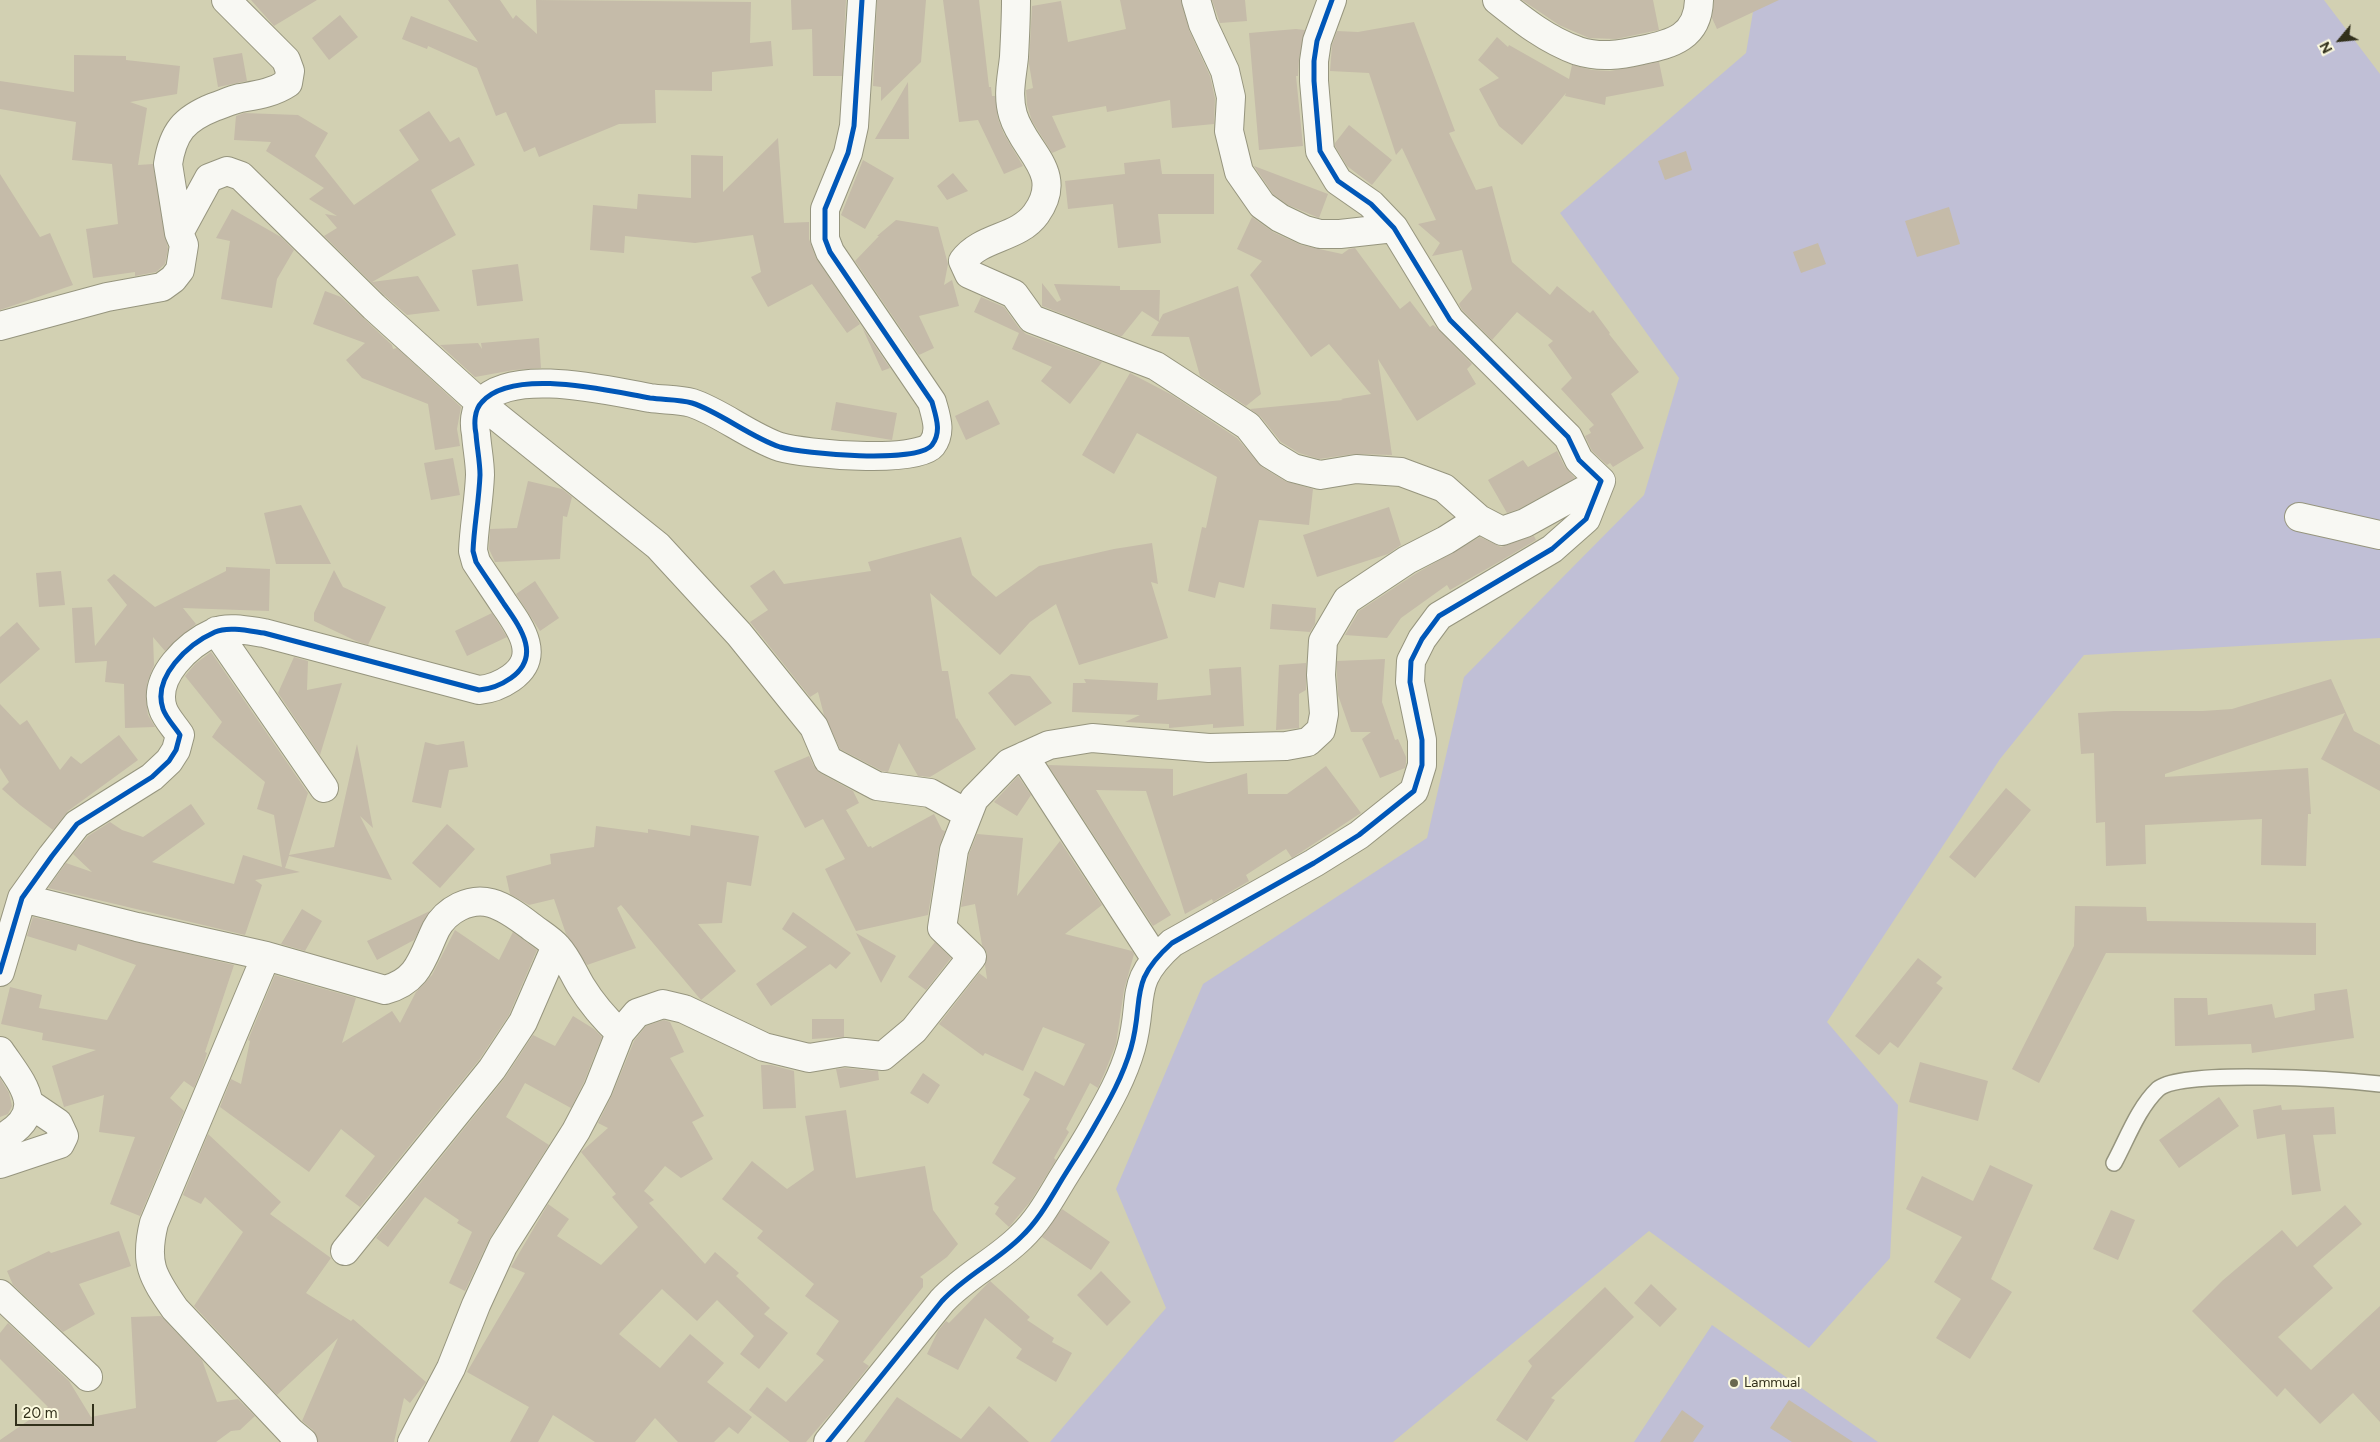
<!DOCTYPE html>
<style>
body{margin:0}
#map{position:relative;width:2380px;height:1442px;overflow:hidden;background:#d2d0b2;font-family:Figtree,sans-serif}
canvas{display:block}
.north{position:absolute;left:2315px;top:15px;width:50px;height:50px;-webkit-text-stroke:4px #fcfadf;paint-order:stroke;rotate:242deg;font-size:14px;font-weight:700;line-height:20px;text-align:center;color:#32301b}
.north::after{content:'';display:block;margin:auto;width:18px;height:22px;background:#32301b;clip-path:polygon(50% 0,100% 100%,50% 72%,0 100%)}
.scale{position:absolute;left:15px;top:1404px;width:79px;height:22px;box-sizing:border-box;border:2px solid #32301b;border-top:0;padding-left:6px;font-size:15px;line-height:18px;white-space:nowrap;color:#32301b;-webkit-text-stroke:4px #fcfadf;paint-order:stroke}
</style>
<div id="map">
<canvas width="2380" height="1442"></canvas>
<div class="north">N</div>
<div class="scale">20 m</div>
</div>
<script>
const context = document.querySelector('canvas').getContext('2d');
context.lineJoin = 'round';
function paint(path, color) { context.fillStyle = color; context.fill(path, 'evenodd'); }
function trace(path, color, width, dash) { context.strokeStyle = color; context.lineWidth = width; context.lineCap = dash ? 'butt' : 'round'; context.setLineDash(dash || []); context.stroke(path); }
function label(font, color, halo, rows, align = 'center') {
  context.font = font + ' Figtree,sans-serif'; context.lineWidth = 4.5; context.setLineDash([]); context.textBaseline = 'middle'; context.strokeStyle = halo; context.fillStyle = color; for (const [text, x, y, turn = 0] of rows) {
    context.save(); context.translate(x, y); context.rotate((+turn || 0) * Math.PI / 180); context.textAlign = isNaN(turn) ? turn : align; if (halo) context.strokeText(text, 0, 0); context.fillText(text, 0, 0); context.restore();
  }
}
const green = new Path2D(`
 M1755,0H2324L2380,74V638L2084,655L2000,759L1827,1022L1898,1105L1890,1258L1809,1348L1649,1231L1393,1442H1050L1166,1308L1116,1189L1203,984L1427,838L1464,677L1644,495L1679,378L1560,213L1746,53Z
 M1712,1325L1878,1442H1634Z`);
const building = new Path2D(`
 M251,0H317L274,26Z
 M448,0H500L513,19L516,15L537,34L536,0L751,2L750,43L771,41L773,66L712,72V91L655,90L656,123L619,124L539,157L535,147L524,152L506,112L496,116L477,68L428,46L427,49L402,39L411,16L478,42Z
 M791,0H846L842,76H813L812,29L792,30Z
 M877,0H926L921,62L881,101V87L873,86Z
 M943,0H979L989,87H991L992,96H995L998,119L1004,134L1023,166L1004,174L978,120L959,122Z
 M1120,0H1181L1189,30L1210,76L1215,98L1214,124L1172,128L1170,100L1107,112L1106,106L1052,116L1066,147L1052,153L1032,121L1027,105L1026,90L1033,88L1029,64L1032,6L1061,1L1068,42L1126,29Z
 M1212,0H1245L1247,21L1220,23Z
 M1522,0H1653L1659,30L1616,39L1589,38L1559,25Z
 M1714,0H1779L1717,29L1712,18Z
 M340,15L358,37L329,60L312,38Z
 M1414,22L1455,131L1449,133L1476,190L1492,186L1512,262L1550,295L1557,286L1590,313L1593,310L1610,333L1609,334L1639,372L1611,394L1644,448L1613,467L1610,463L1607,465L1592,451L1585,436L1591,433L1589,429L1594,425L1561,389L1572,378L1548,345L1553,341L1517,312L1492,340L1462,310L1459,304L1472,289L1462,250L1432,256L1440,243L1418,224L1436,220L1402,148L1396,155L1369,73L1330,71L1332,45L1337,31L1358,32Z
 M1296,29L1305,30L1299,59L1298,76H1296L1303,146L1259,150L1249,33Z
 M1497,37L1508,47L1509,45L1569,79L1572,65L1592,70L1610,71L1659,62L1664,86L1606,97L1605,105L1565,96L1566,93L1522,145L1499,126L1479,89L1499,78L1478,60Z
 M242,53L247,81L218,87L213,58Z
 M74,55L126,56V60L180,66L177,94L130,102L147,108L138,165L153,164L168,249L165,264L156,272L135,276V272L93,278L86,229L118,224L112,164L72,160L76,122L0,109V81L74,92Z
 M908,82L909,139H875Z
 M429,111L450,142L459,137L475,165L431,190L456,235L372,282L418,276L440,311L407,315L385,296L324,236L337,228L325,214L337,216L309,199L324,188L266,151L271,142L234,140L236,116L244,113L298,115L328,133L315,156L354,205L419,160L399,130Z
 M1349,125L1392,160L1372,185L1347,166L1335,146V143Z
 M778,138L784,223L809,222V239L816,258L860,324L847,333L812,284L768,307L751,277L761,272L753,235L695,243L625,236L624,253L590,250L593,205L637,209L638,194L691,198V155L723,156V192Z
 M1686,151L1692,170L1665,180L1658,161Z
 M1160,159L1162,174H1214V214H1158L1161,243L1118,248L1113,204L1068,209L1065,181L1125,174L1124,163Z
 M863,160L894,178L865,229L841,215Z
 M1254,166L1328,194L1319,218L1288,205L1273,194Z
 M953,173L968,191L947,200L937,186Z
 M0,174L40,237L50,233L73,285L0,310Z
 M1949,207L1960,244L1917,257L1905,221Z
 M232,209L281,237L294,250L277,279L272,308L221,299L230,241L216,238Z
 M1252,217L1273,232L1301,245L1342,254L1349,249L1355,248L1400,309L1410,301L1430,327L1433,325L1437,328L1472,364L1467,369L1476,384L1417,421L1378,359L1392,455L1354,454L1319,459L1299,453L1281,442L1260,416L1250,409L1343,400L1341,399L1371,394L1329,344L1311,357L1250,275L1262,261L1237,249Z
 M896,220L938,227L948,264L944,285L952,280L959,306L919,316L934,348L919,355L855,261L879,236H877Z
 M1818,243L1826,264L1801,273L1793,252Z
 M518,264L523,301L477,306L472,270Z
 M1042,283L1057,302L1061,300L1054,284L1120,286V290H1160L1159,321L1163,314L1238,286L1261,394L1246,406L1200,376L1189,337L1151,336L1159,322L1142,311L1122,336H1120L1042,306Z
 M325,291L341,297L392,345L393,349L397,348L461,407L457,429L460,446L435,450L428,404L362,378L346,360L365,343L313,324Z
 M981,297L1004,307L1019,328L1026,334L1102,362L1070,404L1041,381L1052,367L1012,349L1019,333L974,312Z
 M862,327L890,368L882,371Z
 M539,338L541,368L514,370L475,377L440,345L478,343L482,349L481,343Z
 M1130,373L1172,395L1237,438L1262,467L1285,481L1313,489L1309,525L1259,520L1244,588L1219,582L1215,598L1188,591L1202,527L1206,528L1217,477L1137,433L1114,474L1082,455Z
 M988,400L1000,424L966,440L955,416Z
 M836,402L897,413L892,440L831,430Z
 M1557,451L1565,467L1575,478L1519,509L1507,513L1488,480L1523,460L1528,467Z
 M453,458L460,495L431,500L424,463Z
 M528,481L562,489L572,497L567,517L563,516L560,559L495,562L489,549L490,529L517,528Z
 M301,505L331,564H276L264,513Z
 M1389,507L1401,545L1388,554L1317,577L1303,535Z
 M1534,536L1536,540L1504,559L1450,590L1447,585L1401,618L1387,638L1345,635L1359,611L1415,574L1480,537L1501,547Z
 M961,537L972,575L996,597L1039,566L1114,549L1152,543L1158,584L1151,582L1168,638L1079,665L1056,604L1030,622L1000,655L930,593L942,671H948L956,719L957,718L976,749L930,777L918,776L899,743L888,772L882,771L840,749L824,715L818,692L810,697L750,622L768,610L750,586L774,570L784,584L871,571L868,562Z
 M226,567L270,569L269,611L183,608L196,624L165,651L153,637L154,665L147,683L146,699L148,715L155,727L125,728L124,684L105,682L107,661L75,663L72,608L92,607L95,646L127,605L107,580L114,574L155,607L226,571Z
 M334,570L343,587L386,607L368,645L356,641L314,621V613Z
 M61,571L65,605L39,607L36,573Z
 M535,581L559,618L540,631L516,594Z
 M1272,604L1316,608L1315,624L1310,632L1270,629Z
 M492,613L507,637L467,656L455,631Z
 M17,622L40,649L0,684V637Z
 M211,652L308,793L289,855L334,847L357,744L373,828L360,816L392,880L289,856L285,868L300,872L255,880L262,885L245,935L48,888L66,863L92,872L73,854L88,836L110,822L122,830L143,837L191,804L205,824L152,862L234,884L243,855L282,867L274,815L257,809L265,782L212,737L222,722L185,676L195,664Z
 M294,657L308,661L307,690L342,683L320,755L278,693Z
 M1385,659L1382,702L1395,740L1398,739L1406,757V763L1405,768L1380,778L1362,739L1371,732H1351L1338,695L1337,675V661Z
 M1306,663V690L1299,694V728L1276,730L1279,665Z
 M1241,667L1244,726L1213,728V724L1169,728V724L1125,722L1140,715L1072,712L1073,683H1086L1084,679L1158,683L1157,700L1211,695L1209,669Z
 M1011,674L1030,676L1052,703L1015,726L988,693Z
 M2331,679L2354,731L2380,745V791L2321,759L2345,713L2165,774V777L2308,768L2311,814H2308L2306,866L2261,865L2262,819L2145,825L2146,864L2106,866L2105,822L2096,823L2094,753L2081,754L2078,713L2114,711H2203L2232,709Z
 M0,704L20,725L27,720L60,770L71,756L81,764L119,735L138,760L68,811L53,830L20,805L2,789L9,782L0,768Z
 M464,741L468,767L449,770L441,808L412,802L425,742L437,745Z
 M809,756L814,766L820,773L853,791L859,803L846,810L868,847L871,846L872,848L934,814L942,830L945,831L939,847L928,915L856,931L825,869L845,859L823,819L805,828L774,771Z
 M1048,765L1173,769V796L1247,773L1248,794H1287L1326,766L1361,813L1292,858L1286,849L1246,875L1249,881L1213,902L1212,899L1185,914L1146,791L1096,790L1171,915L1153,926Z
 M1018,776L1031,795L1017,816L994,802Z
 M2006,788L2031,810L1975,878L1949,857Z
 M447,824L475,849L440,888L412,863Z
 M691,825L759,836L751,886L727,882L722,923L698,924L736,971L701,1000L621,905L617,908L636,948L587,965L566,934L554,899L529,905L510,894L506,876L551,864L550,854L594,847L596,826L648,833V829L690,836Z
 M977,834L1023,838L1017,896L1060,841L1102,905L1065,934L1132,951L1134,954L1124,990L1116,1044L1105,1072L1098,1088L1090,1083L1066,1129L1069,1132L1054,1158L1056,1160L1030,1202L1009,1227L995,1214L999,1207L994,1204L1016,1178L992,1163L1030,1099L1023,1095L1035,1071L1064,1086L1085,1044L1043,1027L1023,1071L985,1053L983,1056L939,1024L979,973L987,979L985,965L987,953L982,945L975,904L961,907L969,854Z
 M2075,906L2146,907L2147,921L2316,923V955L2106,953L2039,1083L2012,1069L2074,946Z
 M302,909L322,921L305,951L281,944Z
 M430,911L414,940L377,960L367,941Z
 M793,912L851,953L836,969L830,964L771,1006L756,984L807,947L782,929Z
 M33,917L234,965L205,1052L207,1053L203,1066L194,1088L184,1081L170,1098L184,1111L140,1216L110,1204L135,1137L99,1132L104,1095L64,1107L52,1066L96,1050L42,1040L43,1033L1,1024L10,987L42,995L39,1008L107,1020L136,965L78,944L76,951L27,936Z
 M455,930L499,960L513,932L537,950L509,1015L479,1060L360,1207L345,1196L375,1156L341,1129L309,1172L220,1107L231,1079L241,1084L250,1041L248,1040L275,975L356,998L342,1043L392,1011L400,1023L416,992L432,975Z
 M856,933L896,956L881,983Z
 M935,942L951,958L926,990L908,977Z
 M1918,958L1942,977L1936,983L1943,988L1898,1048L1890,1042L1879,1055L1855,1036Z
 M2347,989L2354,1038L2252,1053L2251,1044L2175,1046L2174,998H2207L2208,1015L2272,1004L2275,1018L2315,1010L2314,994Z
 M573,1016L594,1029L602,1037L584,1082L571,1108L525,1083L506,1117L549,1145L490,1238L465,1291L449,1283L472,1232L457,1223L459,1220L425,1197L388,1247L376,1238L504,1079L533,1035L555,1046Z
 M812,1019H844V1037L812,1039Z
 M664,1020L670,1022L684,1052L670,1058L704,1116L692,1122L713,1159L681,1178L665,1166L644,1191L654,1200L649,1203L705,1264L715,1252L739,1273L736,1276L770,1308L764,1314L788,1333L759,1369L740,1354L754,1336L717,1300L697,1321L662,1289L619,1334L660,1368L690,1334L724,1363L707,1382L752,1417L738,1434L729,1427L714,1442H678L655,1418L635,1442H595L553,1415L538,1442H510L529,1407L467,1372L525,1273L511,1267L548,1204L569,1219L557,1236L601,1265L638,1227L612,1197L616,1194L581,1152L608,1128L598,1123L612,1095L634,1041L646,1026Z
 M1920,1062L1988,1081L1978,1121L1909,1102Z
 M761,1065H771L794,1071L796,1108L763,1109Z
 M845,1068L878,1071L879,1080L840,1088L836,1069Z
 M923,1073L940,1085L928,1104L910,1093Z
 M0,1078L9,1093L12,1106L8,1114L0,1117Z
 M2219,1097L2239,1126L2179,1168L2159,1140Z
 M2281,1105L2282,1110L2334,1107L2336,1134L2313,1135L2321,1191L2292,1195L2285,1134L2257,1139L2253,1110Z
 M846,1110L856,1178L925,1166L933,1210L958,1244L947,1257L920,1277L923,1279V1287L863,1362L869,1366L839,1404L806,1442H790L749,1410L767,1387L786,1402L824,1360L816,1354L839,1321L805,1296L814,1284L757,1238L763,1231L722,1199L752,1161L787,1189L814,1170L805,1116Z
 M208,1134L281,1202L270,1214L331,1258L306,1293L351,1321L353,1319L426,1382L410,1403L404,1398L394,1442H318L313,1430L302,1421L338,1338L277,1395L194,1306L243,1232L205,1197L201,1204L183,1195Z
 M1990,1165L2033,1185L1991,1279L2012,1292L1970,1359L1936,1338L1961,1299L1934,1282L1962,1237L1906,1209L1922,1176L1973,1201Z
 M2345,1205L2362,1224L2313,1266L2333,1288L2278,1337L2311,1370L2380,1306V1422L2353,1393L2320,1424L2285,1388L2277,1397L2192,1311L2222,1281L2282,1230L2297,1247Z
 M1062,1209L1110,1242L1091,1270L1042,1237Z
 M2111,1210L2135,1220L2118,1260L2093,1249Z
 M119,1231L131,1266L79,1284L95,1314L63,1332L13,1285L7,1271L49,1251L51,1253Z
 M1101,1271L1131,1302L1107,1326L1077,1295Z
 M990,1281L1030,1317L1027,1320L1054,1338L1052,1342L1072,1353L1056,1382L1016,1358L1022,1349L985,1318L958,1370L927,1354L938,1331L946,1321L949,1323Z
 M1651,1284L1677,1309L1660,1327L1634,1303Z
 M1605,1287L1634,1317L1551,1398L1555,1400L1527,1441L1496,1420L1532,1366L1528,1361Z
 M161,1316L202,1360L217,1402L238,1399L255,1416L240,1430L231,1431L216,1442H0V1440L48,1407L0,1359V1333L8,1323L69,1381L91,1417L136,1408L131,1317Z
 M897,1397L961,1439L989,1406L1029,1442H864Z
 M1789,1400L1853,1442H1792L1770,1428Z
 M1682,1410L1704,1426L1693,1442H1660Z`);
const service = new Path2D(`
 M2114,1163C2127,1139 2138,1108 2158,1089C2182,1068 2344,1080 2380,1084`);
const minor = new Path2D(`
 M1016,0C1016,19 1015,38 1014,57C1012,77 1007,95 1013,115C1024,152 1066,172 1036,214C1018,239 981,236 963,261L969,274L1014,294L1032,319L1156,366L1248,426L1270,454L1293,468L1320,475L1356,469L1401,472L1444,488L1479,519
 M1196,0L1203,24L1225,71L1231,97L1229,131L1239,172L1262,205L1280,218L1305,230L1320,234H1340L1394,228
 M1497,0C1522,20 1547,40 1578,51C1600,58 1620,55 1642,50C1672,44 1698,37 1699,0
 M179,233L209,178L227,171L241,176L374,307L480,403L658,546L739,634L814,727L828,760L877,786L930,793L968,814
 M0,326L107,297L162,287L173,279L180,270L184,245L179,233L168,164C173,132 184,119 214,107C223,104 231,100 240,98C257,95 273,93 288,83L290,71L286,60L226,0
 M2299,517L2380,535
 M216,631L324,788
 M1024,756L1155,958
 M22,898L137,927L266,956L385,990C419,981 422,958 436,929C446,910 470,897 491,903C506,907 521,919 533,928C541,934 551,940 557,947C568,959 573,973 581,986C592,1004 605,1019 620,1033
 M266,956L154,1223C144,1263 152,1276 175,1309L291,1432L303,1442
 M0,972L22,898L52,856L77,824L152,777L169,761L176,750L180,735C175,727 166,718 163,709C152,677 188,644 215,632C228,626 250,631 264,633L479,690C492,689 501,685 511,678C542,656 520,627 504,604C495,590 485,576 476,562L473,551C474,526 479,501 480,475C480,462 477,448 476,434C474,424 474,410 482,402C513,367 609,391 650,398C664,400 679,399 692,403C720,412 750,437 780,447C804,454 917,464 932,445C942,432 936,417 932,402L830,252L825,239V209L848,153L854,126L862,0
 M0,1051C23,1085 50,1112 0,1139
 M0,1164L60,1144L64,1136L58,1123L30,1104
 M345,1251L492,1069L523,1022L556,946
 M0,1294L88,1377
 M412,1442L451,1368L476,1305L503,1246L576,1131L598,1089L620,1033L637,1013L663,1004L684,1009L764,1047L809,1058L845,1052L883,1056L914,1030L972,957L942,928L954,850L974,799L1009,763L1049,745L1092,738L1209,748L1286,746L1308,742L1321,730L1324,714L1321,675L1323,641L1347,600L1407,560L1446,540L1479,519L1502,531L1525,523L1601,481
 M828,1442L942,1301C965,1276 997,1261 1021,1237C1038,1221 1049,1201 1061,1181C1072,1163 1084,1145 1094,1127C1109,1101 1123,1076 1131,1048C1145,998 1127,983 1172,943L1314,863L1359,835L1414,791L1422,765V740L1410,682L1411,661L1422,639L1439,616L1552,549L1586,519L1601,481L1579,460L1568,437L1450,320L1394,228L1371,204L1338,181L1320,151L1314,81V61L1317,41L1332,0`);
const cycleway = new Path2D(`
 M0,972L22,898L52,856L77,824L152,777L169,761L176,750L180,735C175,727 166,718 163,709C152,677 188,644 215,632C228,626 250,631 264,633L479,690C492,689 501,685 511,678C542,656 520,627 504,604C495,590 485,576 476,562L473,551C474,526 479,501 480,475C480,462 477,448 476,434C474,424 474,410 482,402C513,367 609,391 650,398C664,400 679,399 692,403C720,412 750,437 780,447C804,454 917,464 932,445C942,432 936,417 932,402L830,252L825,239V209L848,153L854,126L862,0
 M828,1442L942,1301C965,1276 997,1261 1021,1237C1038,1221 1049,1201 1061,1181C1072,1163 1084,1145 1094,1127C1109,1101 1123,1076 1131,1048C1145,998 1127,983 1172,943L1314,863L1359,835L1414,791L1422,765V740L1410,682L1411,661L1422,639L1439,616L1552,549L1586,519L1601,481L1579,460L1568,437L1450,320L1394,228L1371,204L1338,181L1320,151L1314,81V61L1317,41L1332,0`);
const markers = [
 [1734,1383,5,"#6a6850"]
];
const poiNames = [
 ["Lammual",1744,1383]
];
paint(green, '#c0bfd6');
paint(building, '#c5bba9');
trace(service, '#96957e', 18);
trace(minor, '#96957e', 30);
trace(service, '#f8f8f3', 15);
trace(minor, '#f8f8f3', 28);
trace(cycleway, '#0057b8', 5);
for (const [x, y, r, color] of markers) { const dot = new Path2D(); dot.arc(x, y, r, 0, 2 * Math.PI); context.fillStyle = color; context.fill(dot); trace(dot, '#fcfadf', 2); }
label('14px', '#32301b', '#fcfadf', poiNames, 'left');
</script>
